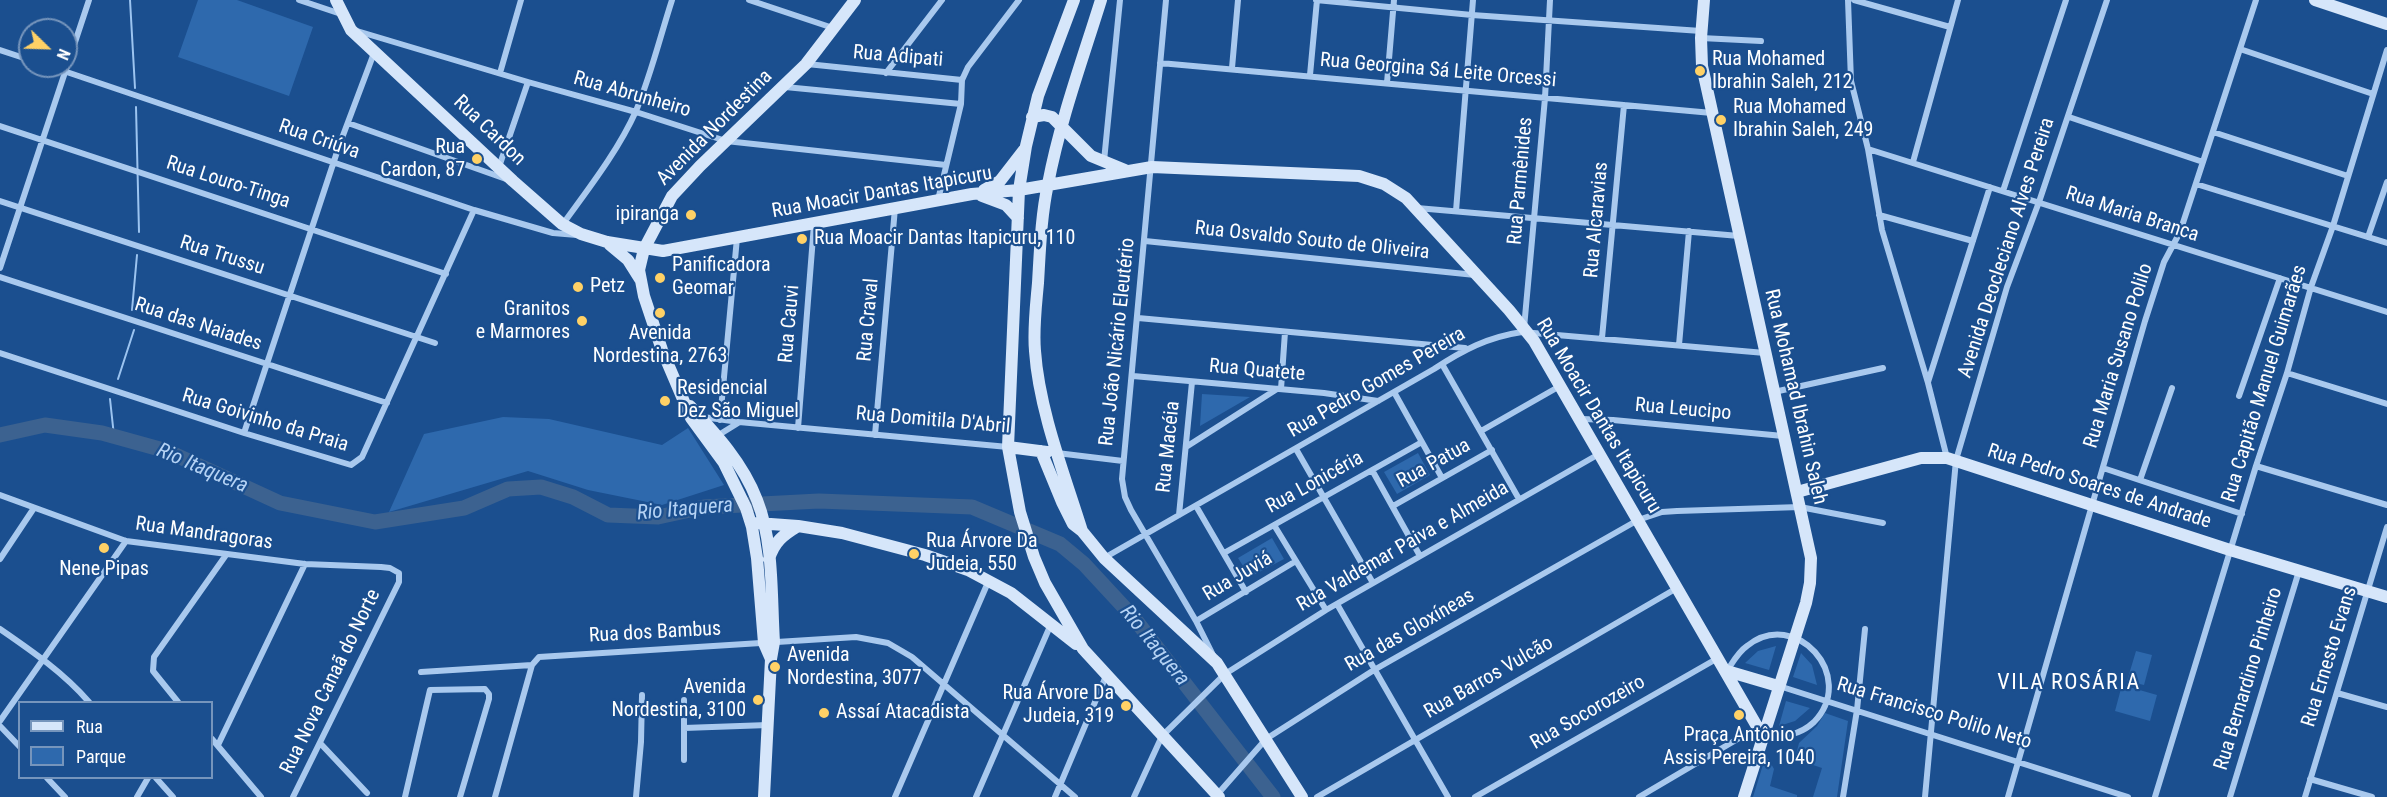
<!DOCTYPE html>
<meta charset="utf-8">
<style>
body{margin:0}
#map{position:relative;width:2387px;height:797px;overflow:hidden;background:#1b4f8f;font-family:"Roboto Condensed",sans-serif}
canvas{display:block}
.legend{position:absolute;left:18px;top:701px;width:195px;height:78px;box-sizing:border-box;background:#1b4f8f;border:2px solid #7695bc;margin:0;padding:8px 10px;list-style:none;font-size:18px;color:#fff}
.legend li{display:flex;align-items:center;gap:12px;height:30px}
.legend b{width:30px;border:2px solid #7695bc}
.north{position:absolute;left:18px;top:18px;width:60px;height:60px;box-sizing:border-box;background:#1b4f8f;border:2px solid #7695bc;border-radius:50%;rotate:113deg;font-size:16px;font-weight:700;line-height:24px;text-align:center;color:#fff}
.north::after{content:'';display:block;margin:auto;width:21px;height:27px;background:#ffd166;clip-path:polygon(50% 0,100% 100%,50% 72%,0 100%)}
</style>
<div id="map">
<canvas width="2387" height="797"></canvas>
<ul class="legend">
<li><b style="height:8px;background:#d6e6fa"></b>Rua</li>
<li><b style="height:16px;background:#2e69ad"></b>Parque</li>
</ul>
<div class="north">N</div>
</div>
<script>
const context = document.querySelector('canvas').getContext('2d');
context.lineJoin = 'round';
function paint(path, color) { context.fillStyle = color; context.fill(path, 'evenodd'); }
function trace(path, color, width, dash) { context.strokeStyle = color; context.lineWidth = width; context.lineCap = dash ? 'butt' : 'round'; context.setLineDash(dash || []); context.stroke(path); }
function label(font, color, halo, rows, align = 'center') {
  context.font = font + ' "Roboto Condensed",sans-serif'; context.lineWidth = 4.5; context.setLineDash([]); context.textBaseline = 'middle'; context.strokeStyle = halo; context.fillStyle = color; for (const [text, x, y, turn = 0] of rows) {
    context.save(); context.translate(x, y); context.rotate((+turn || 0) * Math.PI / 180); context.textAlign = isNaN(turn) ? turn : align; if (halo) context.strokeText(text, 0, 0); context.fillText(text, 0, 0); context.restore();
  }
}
const green = new Path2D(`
 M198,0H237L313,27L289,96L178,57Z
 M1202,394L1250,397L1200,426Z
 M503,417L549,419L662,445L688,428L724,485L662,505L588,490L528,471L389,512L424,434Z
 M1418,453L1430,475L1397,494L1384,472Z
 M1272,538L1284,559L1250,577L1238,558Z
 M1776,646L1769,670L1745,663L1758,651Z
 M2136,651L2152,655L2144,685L2127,681Z
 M1801,653L1812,665L1817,685L1793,677Z
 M2122,685L2157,695L2150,721L2115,711Z
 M1786,701L1810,708L1795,721L1779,726Z
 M1825,713L1848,721L1837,797H1813L1822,768L1795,759L1799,743L1817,726Z
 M1766,755L1774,769L1770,786L1797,795V797H1753Z`);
const stream = new Path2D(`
 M130,0L135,88
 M136,107L139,232
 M132,310L137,255
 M118,379L134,330
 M110,399L114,436`);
const river = new Path2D(`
 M0,435L45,425L102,433L167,451L280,503L375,522L464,508L508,489L541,487L573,497L608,515L658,517L704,507L819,501L972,507L1060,544L1084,564L1134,618L1273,797`);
const street = new Path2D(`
 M299,0L341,14
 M749,0L833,28
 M1166,0L1122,479L1125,497L1131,510L1196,621L1213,655
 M1316,0L1472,15L1701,31
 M1848,0L1851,81L1868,149L1882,230L1928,383L1947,458
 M1854,0L1950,27
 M357,31L528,82L636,112L726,141L946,165
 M1701,38L1761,41
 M2240,49L2373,94
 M0,50L30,60
 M1160,63L1712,113
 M807,64L962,80
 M49,66L474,210L553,233L577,235
 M1232,68L1238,0
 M500,73L521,0
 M886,73L942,0
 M1310,75L1317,0
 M1387,83L1394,0
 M785,87L961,104
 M2069,117L2203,162
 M348,123L506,179
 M0,126L446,274
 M2213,132L2348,176
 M1868,149L2387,312
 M1104,161L1120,0
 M1913,162L1958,0
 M499,167L528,82
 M2196,184L2387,243
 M2003,191L2066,0
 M938,200L961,104L962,80L968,67L1019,0
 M0,201L435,343
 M1417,208L1739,236
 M1456,211L1473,0
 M1879,215L1973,241
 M563,224C589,188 618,151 636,111C651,75 660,37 672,0
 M2368,237L2387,182
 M1145,241L1475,275
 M0,268L89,0
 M0,277L387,403
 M1138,318L1465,348
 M1524,328L1545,98L1550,0
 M1602,338L1624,105
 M1679,345L1689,231
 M0,353L244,433L351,465L362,457L474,210
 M1442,364L1519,499
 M2287,373L2387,404
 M1133,376L1324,393L1378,401
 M1928,382L1990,187
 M1281,389L1285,332
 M1394,392L1442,478
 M1774,392L1883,368
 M2239,396L2280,278
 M703,417L739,422L1008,447
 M1581,419L1613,420L1783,436
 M720,420L737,238
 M798,428L814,224
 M1481,431L1560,386
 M244,433L339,146L374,53
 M875,435L895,208
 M717,436L738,423
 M1186,447L1277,389
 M1296,449L1373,583
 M1057,453L1123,461
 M2256,466L2387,505
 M2103,468L2242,514
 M1372,470L1420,556
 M2140,480L2172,388
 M0,495L126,541L305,564L381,567L390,568L399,573V582L293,797
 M1196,506L1246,592
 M1393,506L1492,450
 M1179,515L1192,382
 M1274,525L1326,610
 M1224,553L1422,442
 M1104,558L1434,369C1463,350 1488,337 1522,332L1765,353
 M0,559L34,508
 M1337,604L1448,797
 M1196,621L1296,561
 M0,629C32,651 64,673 89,702
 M1727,671C1733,662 1738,652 1747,646C1795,607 1858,676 1814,722C1799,736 1782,738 1763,735
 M421,672L532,665
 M1779,686L2128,797
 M2337,693L2387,707
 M178,702L153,671L154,657L226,555
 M0,721L126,541
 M0,726L20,747
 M684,728L768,725
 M212,739L261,797
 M320,743L367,793
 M218,745L305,564
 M684,760V700
 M47,778L65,797
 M156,778L173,797
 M2310,779L2372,797
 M1216,796L1266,739L1374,670L1638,520L1662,512L1677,511L1800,507L1883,523
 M137,797L148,778
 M405,797L430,690L485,689L489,694V699L460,797
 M495,797L532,665L539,657L856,637L888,643L912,657L1075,797
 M636,797L641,742L642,695
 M895,797L989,580
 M976,797L1051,624
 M1055,797L1106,676
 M1134,797L1162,736L1225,674L1326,610L1599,454
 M1317,797L1677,588
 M1475,797L1718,658
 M1639,797L1758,727
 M1843,797L1857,710L1865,629
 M1925,797L1956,460L2007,287L2039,202L2107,0
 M2008,797L2145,321L2164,262L2180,232L2256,0
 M2155,797L2256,466L2287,373L2311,287L2333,226L2387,50
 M2230,797L2299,571
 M2305,797L2387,527`);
const secondary = new Path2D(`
 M336,0L351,30L513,181L562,224L581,234L607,242L663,251L972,194L1019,190L1152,167L1359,176L1384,184L1406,198L1509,310L1534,341L1762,735
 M1074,0L1038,96L1026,146L1019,190L1008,447L1020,512L1034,557L1045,583L1083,649L1219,797
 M1704,0L1701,38L1702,66L1811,558L1810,583L1806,603L1744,797
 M2315,0L2387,24
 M1032,117L1044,115L1052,117L1091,156L1125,170
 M984,190L1000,181L1024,150
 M982,196L1006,205L1018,218
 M610,245L628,260L640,279
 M690,406C716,434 743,463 757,500C774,543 771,596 774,642L771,659L764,797
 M1008,447L1047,452
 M1041,451L1062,502L1073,524L1082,531L1104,558L1217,663L1302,797
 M1797,492L1921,458H1947L2230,550L2387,597
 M757,523L798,526L842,533L925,555L968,570L1011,593L1076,644
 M1082,531C1065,476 1039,410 1035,351C1033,329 1036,306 1038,283C1040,250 1041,216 1048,184C1060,121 1082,61 1101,0
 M769,559C774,542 783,535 798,526
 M771,659L764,643L757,558L752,527L746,508L724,463L691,418L662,350L644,296L639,270L644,249L672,196L700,166L806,64L855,0
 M1727,671L1778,686`);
const markers = [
 [1700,71,6,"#ffd166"],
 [1721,120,6,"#ffd166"],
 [477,159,6,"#ffd166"],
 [691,215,6,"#ffd166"],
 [802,239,6,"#ffd166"],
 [660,278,6,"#ffd166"],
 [578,287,6,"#ffd166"],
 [660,313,6,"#ffd166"],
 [582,321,6,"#ffd166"],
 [665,401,6,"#ffd166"],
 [104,548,6,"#ffd166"],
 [914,554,6,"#ffd166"],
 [775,667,6,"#ffd166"],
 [758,700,6,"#ffd166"],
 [1126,706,6,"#ffd166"],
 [824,713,6,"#ffd166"],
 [1739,715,6,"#ffd166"]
];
const streetNames = [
 ["Rua Adipati",898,57,5],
 ["Rua Georgina Sá Leite Orcessi",1438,71,5],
 ["Rua Abrunheiro",632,95,16],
 ["Avenida Nordestina",715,128,-45],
 ["Rua Cardon",489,131,44],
 ["Rua Criúva",319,140,19],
 ["Rua Parmênides",1521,181,-85],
 ["Rua Louro-Tinga",228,183,18],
 ["Rua Moacir Dantas Itapicuru",882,193,-10],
 ["Rua Maria Branca",2132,215,18],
 ["Rua Alcaravias",1597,220,-85],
 ["Rua Osvaldo Souto de Oliveira",1312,241,6],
 ["Avenida Deocleciano Alves Pereira",2007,248,-72],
 ["Rua Trussu",222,256,18],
 ["Rua Craval",869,320,-85],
 ["Rua Cauvi",790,324,-85],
 ["Rua das Naiades",198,325,18],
 ["Rua João Nicário Eleutério",1118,342,-84],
 ["Rua Maria Susano Polilo",2119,356,-73],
 ["Rua Quatete",1257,371,5],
 ["Rua Pedro Gomes Pereira",1377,383,-30],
 ["Rua Capitão Manuel Guimarães",2265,384,-73],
 ["Rua Mohamad Ibrahin Saleh",1795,397,77],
 ["Rua Leucipo",1683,410,5],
 ["Rua Moacir Dantas Itapicuru",1598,416,59],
 ["Rua Goivinho da Praia",265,421,17],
 ["Rua Domitila D'Abril",933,421,5],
 ["Rua Macéia",1169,447,-84],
 ["Rua Patua",1434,464,-29],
 ["Rua Lonicéria",1315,483,-29],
 ["Rua Pedro Soares de Andrade",2099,487,18],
 ["Rua Mandragoras",204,534,8],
 ["Rua Valdemar Paiva e Almeida",1403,547,-30],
 ["Rua Juviá",1238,577,-31],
 ["Rua das Gloxíneas",1410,631,-30],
 ["Rua dos Bambus",655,633,-3],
 ["Rua Ernesto Evans",2330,657,-73],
 ["Rua Barros Vulcão",1489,678,-30],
 ["Rua Bernardino Pinheiro",2249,679,-73],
 ["Rua Nova Canaã do Norte",331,682,-64],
 ["Rua Socorozeiro",1588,713,-30],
 ["Rua Francisco Polilo Neto",1934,714,17]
];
const poiNames = [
 ["Rua Mohamed",1712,60],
 ["Ibrahin Saleh, 212",1712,83],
 ["Rua Mohamed",1733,108],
 ["Ibrahin Saleh, 249",1733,131],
 ["Rua",465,148,"right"],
 ["Cardon, 87",465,171,"right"],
 ["ipiranga",679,215,"right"],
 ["Rua Moacir Dantas Itapicuru, 110",814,239],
 ["Panificadora",672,266],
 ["Geomar",672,289],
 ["Petz",590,287],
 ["Granitos",570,310,"right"],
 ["e Marmores",570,333,"right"],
 ["Avenida",660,334,"center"],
 ["Nordestina, 2763",660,357,"center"],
 ["Residencial",677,389],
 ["Dez São Miguel",677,412],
 ["Rua Árvore Da",926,542],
 ["Judeia, 550",926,565],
 ["Nene Pipas",104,570,"center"],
 ["Avenida",787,656],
 ["Nordestina, 3077",787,679],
 ["Avenida",746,688,"right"],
 ["Nordestina, 3100",746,711,"right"],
 ["Rua Árvore Da",1114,694,"right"],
 ["Judeia, 319",1114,717,"right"],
 ["Assaí Atacadista",836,713],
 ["Praça Antônio",1739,736,"center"],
 ["Assis Pereira, 1040",1739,759,"center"]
];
const waterNames = [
 ["Rio Itaquera",202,469,23],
 ["Rio Itaquera",685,510,-5],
 ["Rio Itaquera",1154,646,51]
];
const quarterNames = [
 ["VILA ROSÁRIA",2069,683]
];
paint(green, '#2e69ad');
trace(stream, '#9cc4f0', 2);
trace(river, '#3c6290', 15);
trace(street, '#a9c9ee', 6);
trace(secondary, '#d6e6fa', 12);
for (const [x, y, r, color] of markers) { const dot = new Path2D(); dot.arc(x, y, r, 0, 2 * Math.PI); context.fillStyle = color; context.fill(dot); trace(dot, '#1b4f8f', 2); }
label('20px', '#fff', '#1b4f8f', streetNames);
label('20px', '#fff', '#1b4f8f', poiNames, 'left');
label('italic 21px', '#b5d3f5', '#1b4f8f', waterNames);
context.letterSpacing = '1.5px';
label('22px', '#fff', '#1b4f8f', quarterNames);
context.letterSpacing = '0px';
</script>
